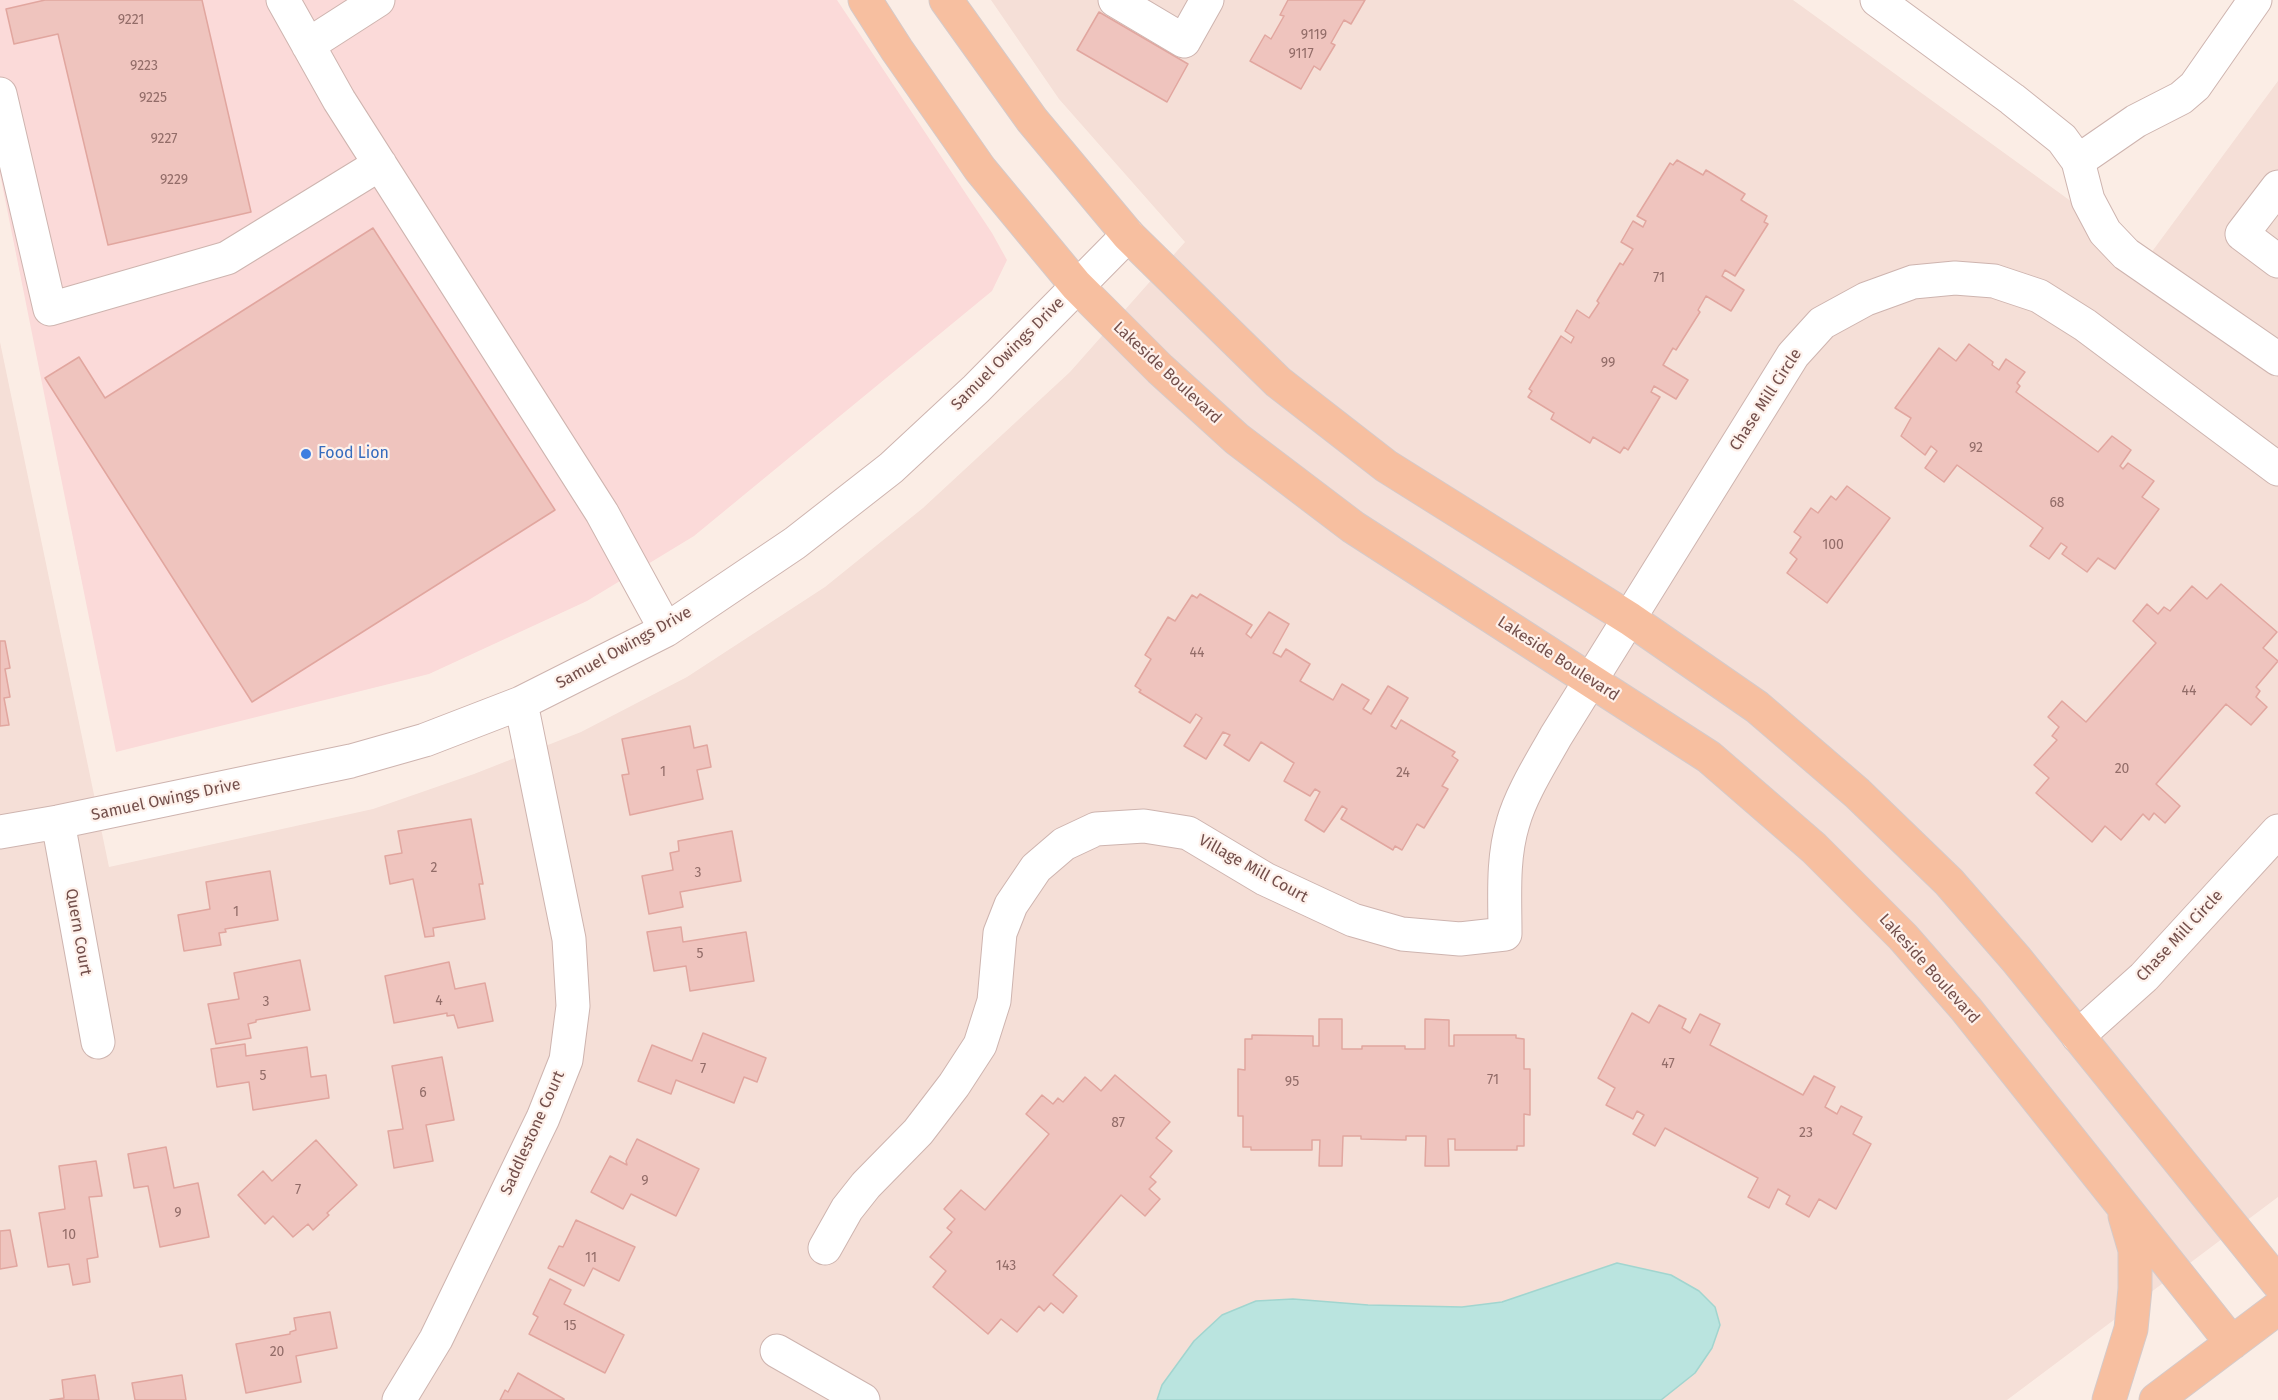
<!DOCTYPE html>
<style>
body{margin:0}
canvas{display:block;background:#fbede5}
</style>
<canvas width="2278" height="1400"></canvas>
<script>
const context = document.querySelector('canvas').getContext('2d');
context.lineJoin = 'round';
function paint(path, color) { context.fillStyle = color; context.fill(path, 'evenodd'); }
function trace(path, color, width, dash) { context.strokeStyle = color; context.lineWidth = width; context.lineCap = dash ? 'butt' : 'round'; context.setLineDash(dash || []); context.stroke(path); }
function label(font, color, halo, rows, align = 'center') {
  context.font = font + ' "Fira Sans",sans-serif'; context.lineWidth = 4.5; context.setLineDash([]); context.textBaseline = 'middle'; context.strokeStyle = halo; context.fillStyle = color; for (const [text, x, y, turn = 0] of rows) {
    context.save(); context.translate(x, y); context.rotate((+turn || 0) * Math.PI / 180); context.textAlign = isNaN(turn) ? turn : align; if (halo) context.strokeText(text, 0, 0); context.fillText(text, 0, 0); context.restore();
  }
}
const residential = new Path2D(`
 M991,0H1793L2148,257L2278,81V1197L2007,1400H0V342L109,867L373,809L474,774L581,732L687,677L825,587L923,508L1070,372L1185,242L1059,99Z`);
const commercial = new Path2D(`
 M0,0H837L992,233L1007,260L992,291L694,536L587,601L429,674L116,752L0,174Z`);
const water = new Path2D(`
 M1617,1263L1671,1275L1699,1291L1715,1307L1720,1325L1712,1348L1695,1373L1661,1400H1157L1162,1385L1194,1341L1222,1315L1256,1301L1293,1299L1368,1305L1462,1307L1502,1302Z`);
const building = new Path2D(`
 M45,0H202L251,212L108,245L58,34L14,44L6,9Z
 M1288,0H1365L1351,24L1344,20L1331,43L1335,45L1320,70L1314,66L1301,89L1250,61L1265,35L1271,39L1284,16L1280,15Z
 M1099,12L1188,64L1167,102L1077,50Z
 M1677,160L1703,175L1706,170L1745,194L1741,200L1767,216L1764,222L1768,224L1735,276L1725,270L1722,276L1744,290L1731,311L1706,296L1698,310L1700,312L1676,350L1673,348L1663,365L1688,380L1676,399L1654,386L1651,392L1660,397L1628,450L1624,447L1620,453L1593,437L1590,443L1551,419L1554,413L1528,397L1532,391L1529,389L1561,336L1571,343L1574,337L1565,331L1577,310L1589,318L1599,303L1597,301L1620,263L1623,265L1633,249L1621,242L1633,221L1643,227L1646,221L1637,216L1670,163L1673,165Z
 M373,228L555,510L252,702L45,378L79,357L105,398Z
 M1969,344L1993,362L1992,365L1999,370L2006,359L2025,372L2017,383L2020,386L2016,392L2098,452L2112,436L2131,450L2120,466L2123,469L2128,463L2154,481L2142,497L2159,509L2115,569L2098,558L2087,572L2062,554L2067,547L2061,543L2049,559L2030,546L2043,528L1957,465L1944,482L1925,468L1937,451L1931,446L1925,455L1901,436L1911,418L1895,408L1939,348L1956,361Z
 M1847,486L1890,518L1827,603L1787,573L1797,559L1790,553L1801,537L1794,532L1811,508L1818,513L1831,496L1836,500Z
 M2221,584L2277,632L2263,648L2278,661L2256,687L2260,691L2256,697L2267,707L2251,725L2226,704L2156,784L2180,806L2165,823L2154,813L2149,820L2143,814L2121,840L2105,826L2092,842L2036,793L2049,778L2034,765L2057,740L2052,736L2059,727L2048,717L2062,701L2086,722L2156,643L2133,621L2147,604L2158,614L2164,607L2170,611L2192,586L2207,599Z
 M1200,594L1252,625L1246,634L1251,638L1269,612L1289,624L1273,653L1281,657L1286,649L1310,664L1300,681L1333,700L1342,684L1369,700L1363,709L1371,714L1388,686L1408,698L1391,726L1396,729L1401,720L1455,752L1452,756L1458,760L1442,786L1448,789L1424,828L1417,824L1402,850L1395,846L1393,850L1341,819L1347,809L1342,806L1324,832L1305,820L1320,792L1315,789L1310,796L1284,781L1294,763L1261,742L1249,761L1224,745L1230,735L1223,732L1206,759L1184,746L1202,718L1196,714L1190,723L1139,692L1141,690L1135,686L1151,659L1145,655L1168,617L1175,621L1192,595L1197,598Z
 M0,641H5L10,668L5,669L10,697L4,698L9,725L0,726Z
 M690,726L694,748L707,745L711,767L697,770L703,799L630,815L622,775L629,774L622,739Z
 M471,819L483,884H479L485,919L433,928L434,936L425,937L413,879L390,884L385,856L402,853L398,831Z
 M732,831L741,881L680,892L683,907L649,914L642,876L673,870L670,853L679,851L678,841Z
 M270,871L278,920L225,929L226,932L219,933L221,945L184,951L178,915L210,909L206,882Z
 M681,927L683,942L746,932L754,981L690,991L686,966L654,971L647,932Z
 M300,960L310,1010L256,1020V1022L248,1024L251,1038L216,1044L208,1004L239,999L234,973Z
 M449,962L455,989L485,983L493,1021L458,1028L454,1015L447,1016V1013L394,1023L385,976Z
 M1659,1005L1686,1019L1682,1028L1690,1033L1700,1014L1720,1024L1710,1045L1803,1095L1814,1076L1835,1087L1825,1107L1837,1114L1841,1106L1862,1117L1853,1134L1871,1144L1836,1209L1819,1199L1809,1217L1786,1204L1790,1196L1778,1189L1769,1208L1748,1197L1758,1178L1665,1128L1655,1146L1633,1134L1644,1115L1637,1111L1633,1119L1606,1105L1615,1088L1598,1078L1632,1013L1649,1023Z
 M1319,1019H1342V1049H1362V1046H1405V1049H1425V1019L1449,1020V1046H1454V1035H1516V1038L1524,1039V1069H1530V1115L1524,1114V1146H1517V1150H1455V1139H1448L1449,1166H1425L1426,1136H1406V1140L1361,1139V1136H1343L1342,1166H1319L1320,1140H1312V1150H1251V1147H1243V1116H1238V1069L1245,1070V1039H1252V1035L1313,1036V1046H1319Z
 M703,1033L766,1058L757,1082L744,1077L734,1103L676,1080L671,1094L638,1081L652,1045L692,1061Z
 M245,1044L246,1056L307,1047L311,1077L326,1075L329,1098L253,1110L249,1082L217,1087L211,1049Z
 M442,1057L454,1120L426,1125L433,1161L394,1168L388,1131L403,1129L392,1066Z
 M1115,1075L1170,1122L1156,1138L1172,1151L1150,1177L1156,1182L1149,1189L1160,1199L1145,1216L1121,1195L1053,1275L1077,1296L1063,1313L1051,1303L1044,1311L1039,1306L1017,1332L1001,1319L988,1334L933,1287L946,1271L930,1257L952,1232L947,1228L955,1219L944,1209L961,1190L985,1210L1049,1134L1026,1114L1042,1095L1053,1104L1058,1098L1063,1102L1085,1077L1101,1091Z
 M637,1139L699,1169L676,1216L631,1194L623,1209L591,1192L610,1156L627,1165L626,1161Z
 M316,1140L357,1185L327,1213L329,1215L313,1230L308,1224L293,1237L273,1216L265,1224L238,1195L263,1171L272,1181Z
 M166,1147L174,1188L198,1183L209,1237L160,1247L148,1186L134,1188L128,1154Z
 M96,1161L102,1196L89,1197L98,1257L87,1259L90,1282L73,1285L69,1264L48,1267L39,1213L65,1209L59,1166Z
 M576,1220L635,1247L619,1281L593,1268L584,1286L548,1268L559,1246L563,1247Z
 M10,1230L17,1266L0,1269V1231Z
 M550,1279L571,1290L564,1304L624,1335L605,1373L529,1334L538,1317L533,1314Z
 M330,1312L337,1348L296,1356L301,1382L246,1393L236,1344L290,1334V1332L296,1330L294,1318Z
 M518,1373L564,1399V1400H500L505,1390L508,1392Z
 M95,1375L99,1400H50L64,1398L62,1380Z
 M182,1375L186,1400H135L132,1383Z`);
const minor = new Path2D(`
 M283,0L339,100L602,513L666,630
 M1115,0L1184,41L1207,0
 M1877,0L2012,99L2062,139L2078,161L2088,200L2105,232L2126,254L2278,359
 M308,45L378,0
 M0,94L50,309L227,258L380,164
 M2078,161L2136,121L2181,98L2195,86L2255,0
 M2278,187L2242,234L2278,261
 M58,822L98,1042
 M0,832L58,822L351,761L425,740L521,703L666,630L795,543L891,468L976,389L1128,235
 M2078,1036L2144,977L2278,831
 M825,1248L847,1209L866,1185L918,1132L954,1085L980,1045L994,1001L1000,933L1011,905L1036,868L1064,844L1096,829L1144,826L1188,833L1265,879L1353,920L1402,934L1460,939L1505,934C1505,897 1502,859 1513,823C1521,794 1541,763 1556,736L1793,355L1822,323L1866,299L1913,282L1955,278L1994,281L2039,296L2085,325L2278,469
 M777,1351L863,1400
 M399,1400L436,1339L543,1118L566,1060L573,1006L569,939L521,703`);
const major = new Path2D(`
 M865,0L897,50L980,169L1076,285L1160,369L1237,439L1353,527L1709,757L1814,848L1903,937L1966,1009L2232,1343
 M946,0L1032,120L1128,235L1278,382L1386,466L1630,619L1757,707L1857,793L1949,882L2016,959L2278,1283
 M2109,1400L2131,1329L2135,1289V1250L2125,1216
 M2156,1400L2278,1308`);
const markers = [
 [306,454,6,"#3f7fe0"]
];
const numberNames = [
 ["9221",131,20],
 ["9119",1314,35],
 ["9117",1301,54],
 ["9223",144,66],
 ["9225",153,98],
 ["9227",164,139],
 ["9229",174,180],
 ["71",1659,278],
 ["99",1608,363],
 ["92",1976,448],
 ["68",2057,503],
 ["100",1833,545],
 ["44",1197,653],
 ["44",2189,691],
 ["20",2122,769],
 ["1",663,772],
 ["24",1403,773],
 ["2",434,868],
 ["3",698,873],
 ["1",236,912],
 ["5",700,954],
 ["4",439,1001],
 ["3",266,1002],
 ["47",1668,1064],
 ["7",703,1069],
 ["5",263,1076],
 ["71",1493,1080],
 ["95",1292,1082],
 ["6",423,1093],
 ["87",1118,1123],
 ["23",1806,1133],
 ["9",645,1181],
 ["7",298,1190],
 ["9",178,1213],
 ["10",69,1235],
 ["11",591,1258],
 ["143",1006,1266],
 ["15",570,1326],
 ["20",277,1352]
];
const streetNames = [
 ["Samuel Owings Drive",1008,354,-45],
 ["Lakeside Boulevard",1167,373,43],
 ["Chase Mill Circle",1766,400,-57],
 ["Samuel Owings Drive",624,648,-29],
 ["Lakeside Boulevard",1558,659,33],
 ["Samuel Owings Drive",166,800,-12],
 ["Village Mill Court",1253,869,29],
 ["Quern Court",78,932,80],
 ["Chase Mill Circle",2180,936,-47],
 ["Lakeside Boulevard",1929,969,48],
 ["Saddlestone Court",533,1133,-66]
];
const shopNames = [
 ["Food Lion",318,454]
];
paint(residential, '#f5dfd7');
paint(commercial, '#fbdad9');
paint(water, '#bae4df');
trace(water, '#a1d5cf', 1.5);
paint(building, '#efc4be');
trace(building, '#e1a69f', 1.5);
trace(minor, '#ceb4af', 35);
trace(major, '#d5cac9', 35);
trace(minor, '#fff', 33);
trace(major, '#f7bfa0', 33);
for (const [x, y, r, color] of markers) { const dot = new Path2D(); dot.arc(x, y, r, 0, 2 * Math.PI); context.fillStyle = color; context.fill(dot); trace(dot, '#fef1eb', 2); }
label('14px', '#926c68', null, numberNames);
label('16px', '#734f4b', '#fef1eb', streetNames);
label('16px', '#366cbe', '#fef1eb', shopNames, 'left');
</script>
